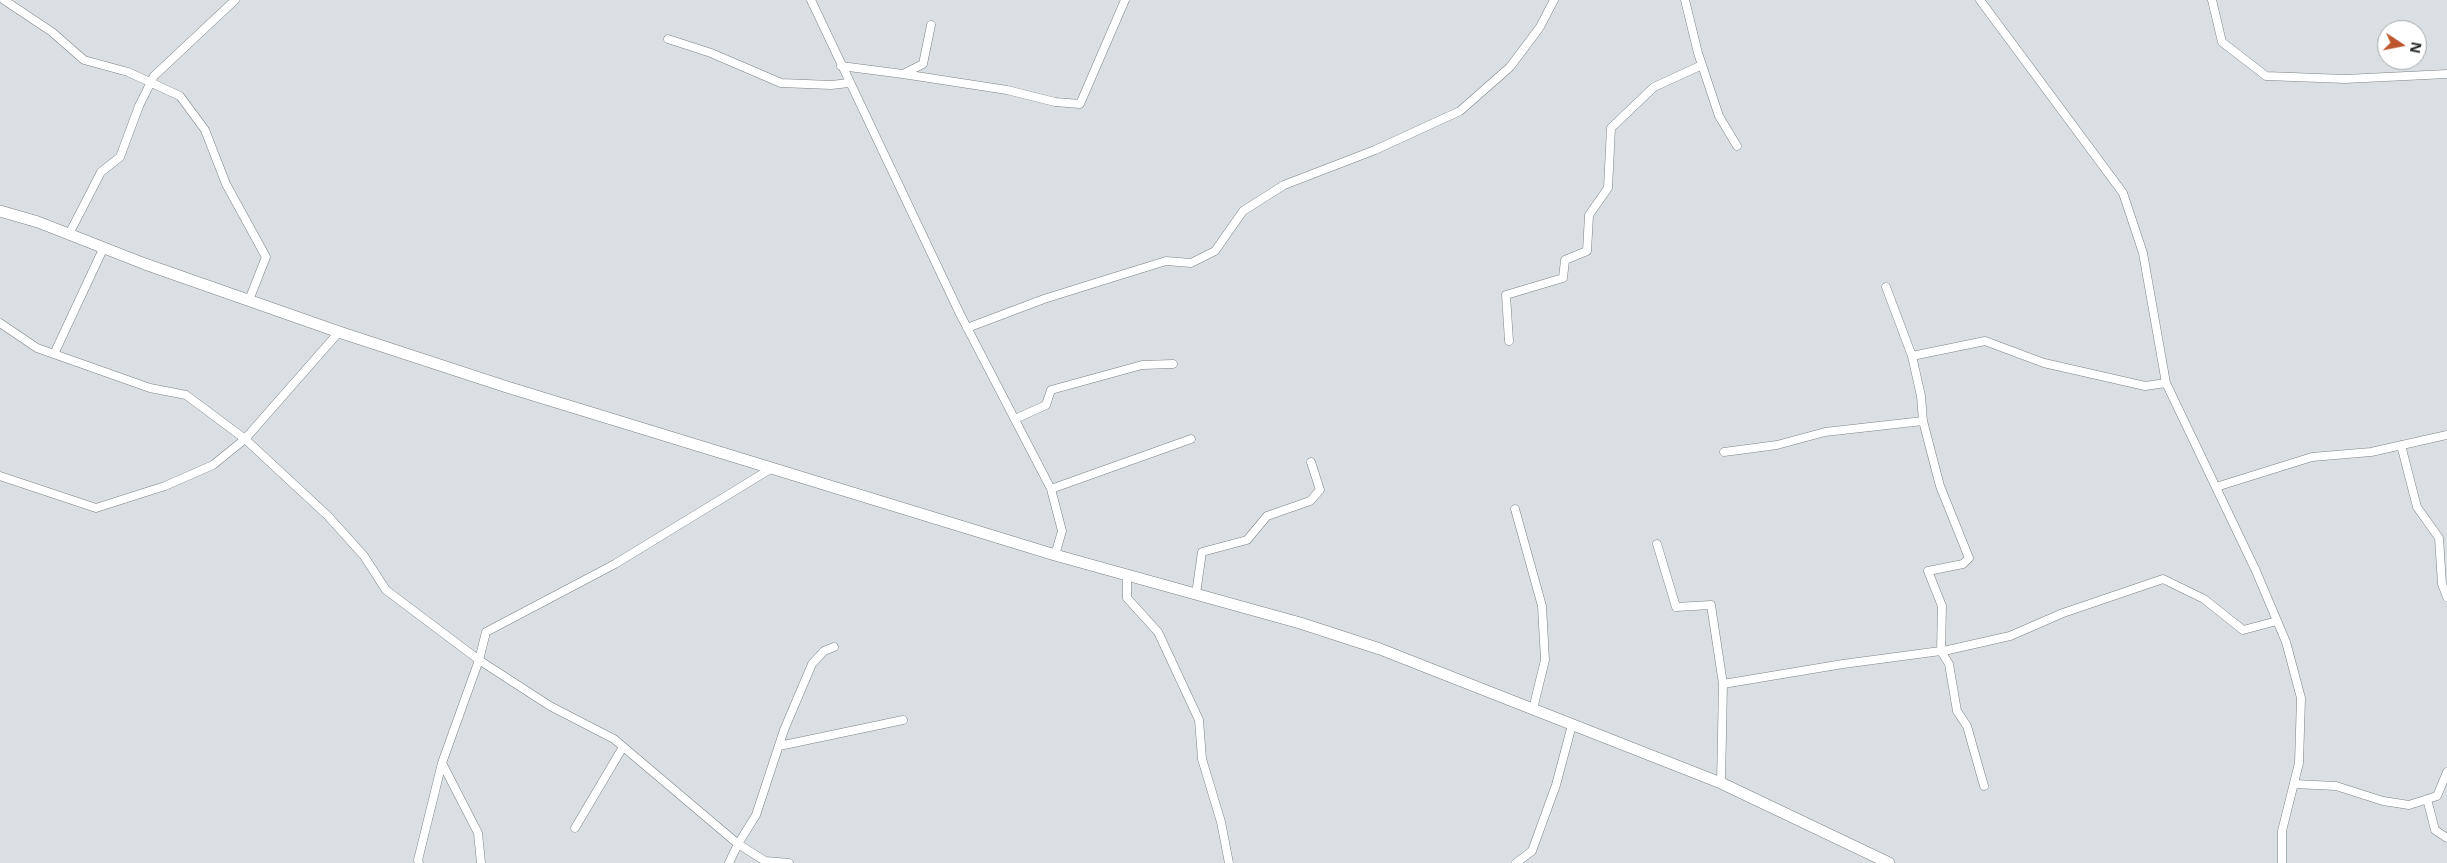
<!DOCTYPE html>
<style>
body{margin:0}
#map{position:relative;width:2447px;height:863px;overflow:hidden;background:#d9dfe2;font-family:"Open Sans",sans-serif}
canvas{display:block}
.north{position:absolute;left:2377px;top:20px;width:50px;height:50px;box-sizing:border-box;background:#fff;border:1px solid #a7a9a9;border-radius:50%;rotate:101deg;font-size:14px;font-weight:700;line-height:20px;text-align:center;color:#242728}
.north::after{content:'';display:block;margin:auto;width:18px;height:22px;background:#bd562d;clip-path:polygon(50% 0,100% 100%,50% 72%,0 100%)}
</style>
<div id="map">
<canvas width="2447" height="863"></canvas>
<div class="north">N</div>
</div>
<script>
const context = document.querySelector('canvas').getContext('2d');
context.lineJoin = 'round';
function trace(path, color, width, dash) { context.strokeStyle = color; context.lineWidth = width; context.lineCap = dash ? 'butt' : 'round'; context.setLineDash(dash || []); context.stroke(path); }
const street = new Path2D(`
 M4,0L52,32L84,60L128,72L180,96L205,130L226,184L266,257L249,300
 M811,0L960,314L1051,489L1062,531L1055,555
 M1685,0L1698,53L1719,116L1737,146
 M1980,0L2123,193L2143,253L2166,383L2256,571L2286,642L2301,698L2299,763L2282,831V863
 M2212,0L2222,42L2266,76L2345,79L2447,74
 M668,39L711,53L781,83L831,85L849,83
 M841,66L903,74L923,64L931,25
 M903,74L1007,90L1055,102L1080,104L1125,0
 M69,234L101,172L120,157L139,106L154,76L235,0
 M1886,287L1912,356L1921,396L1923,421L1940,486L1969,558L1963,564L1928,571L1942,606L1941,651L1949,664L1957,711L1967,726L1984,786
 M0,323L37,348L150,388L186,395L245,439L328,516L364,556L386,590L479,660L550,706L614,739L738,844L729,863
 M967,328L1044,299L1111,278L1166,261L1191,263L1215,251L1243,211L1284,185L1375,150L1460,111L1510,67L1540,27L1554,0
 M1509,341L1506,295L1563,278L1565,260L1587,251L1589,215L1608,188L1611,128L1654,87L1702,65
 M54,354L104,247
 M1912,356L1985,341L2044,363L2145,386L2166,383
 M1015,419L1046,405L1051,390L1142,365L1173,364
 M2401,445L2417,507L2439,538L2442,584L2447,597
 M1724,452L1777,445L1825,432L1923,421
 M0,476L96,508L165,486L213,465L245,439L339,332
 M2216,487L2312,457L2371,452L2447,435
 M1051,489L1191,439
 M1515,509L1542,606L1545,660L1533,709
 M1657,544L1676,607L1711,605L1723,684
 M1127,575V598L1158,632L1199,720L1202,759L1221,822L1229,863
 M1196,594L1202,552L1247,540L1267,516L1310,501L1320,490L1311,462
 M779,746L903,720
 M1721,783L1723,684L1843,664L1948,650L2010,636L2063,613L2163,579L2204,599L2243,630L2277,621
 M2294,784L2336,786L2383,801L2409,805L2437,796L2447,772
 M2427,799L2435,830L2447,838
 M575,828L623,747
 M419,863L418,860L442,763
 M481,863L478,833L442,763L479,660L486,632L615,564L772,468
 M789,863L765,861L738,844L756,815L784,730L812,664L824,651L834,647
 M1516,863L1532,851L1556,785L1572,725`);
const secondary = new Path2D(`
 M0,211L38,222L145,264L339,332L507,387L1055,555L1300,623L1380,649L1721,783L1889,863`);
trace(street, '#7d8385', 9);
trace(secondary, '#7d8385', 12);
trace(street, '#fff', 8);
trace(secondary, '#fff', 11);
</script>
